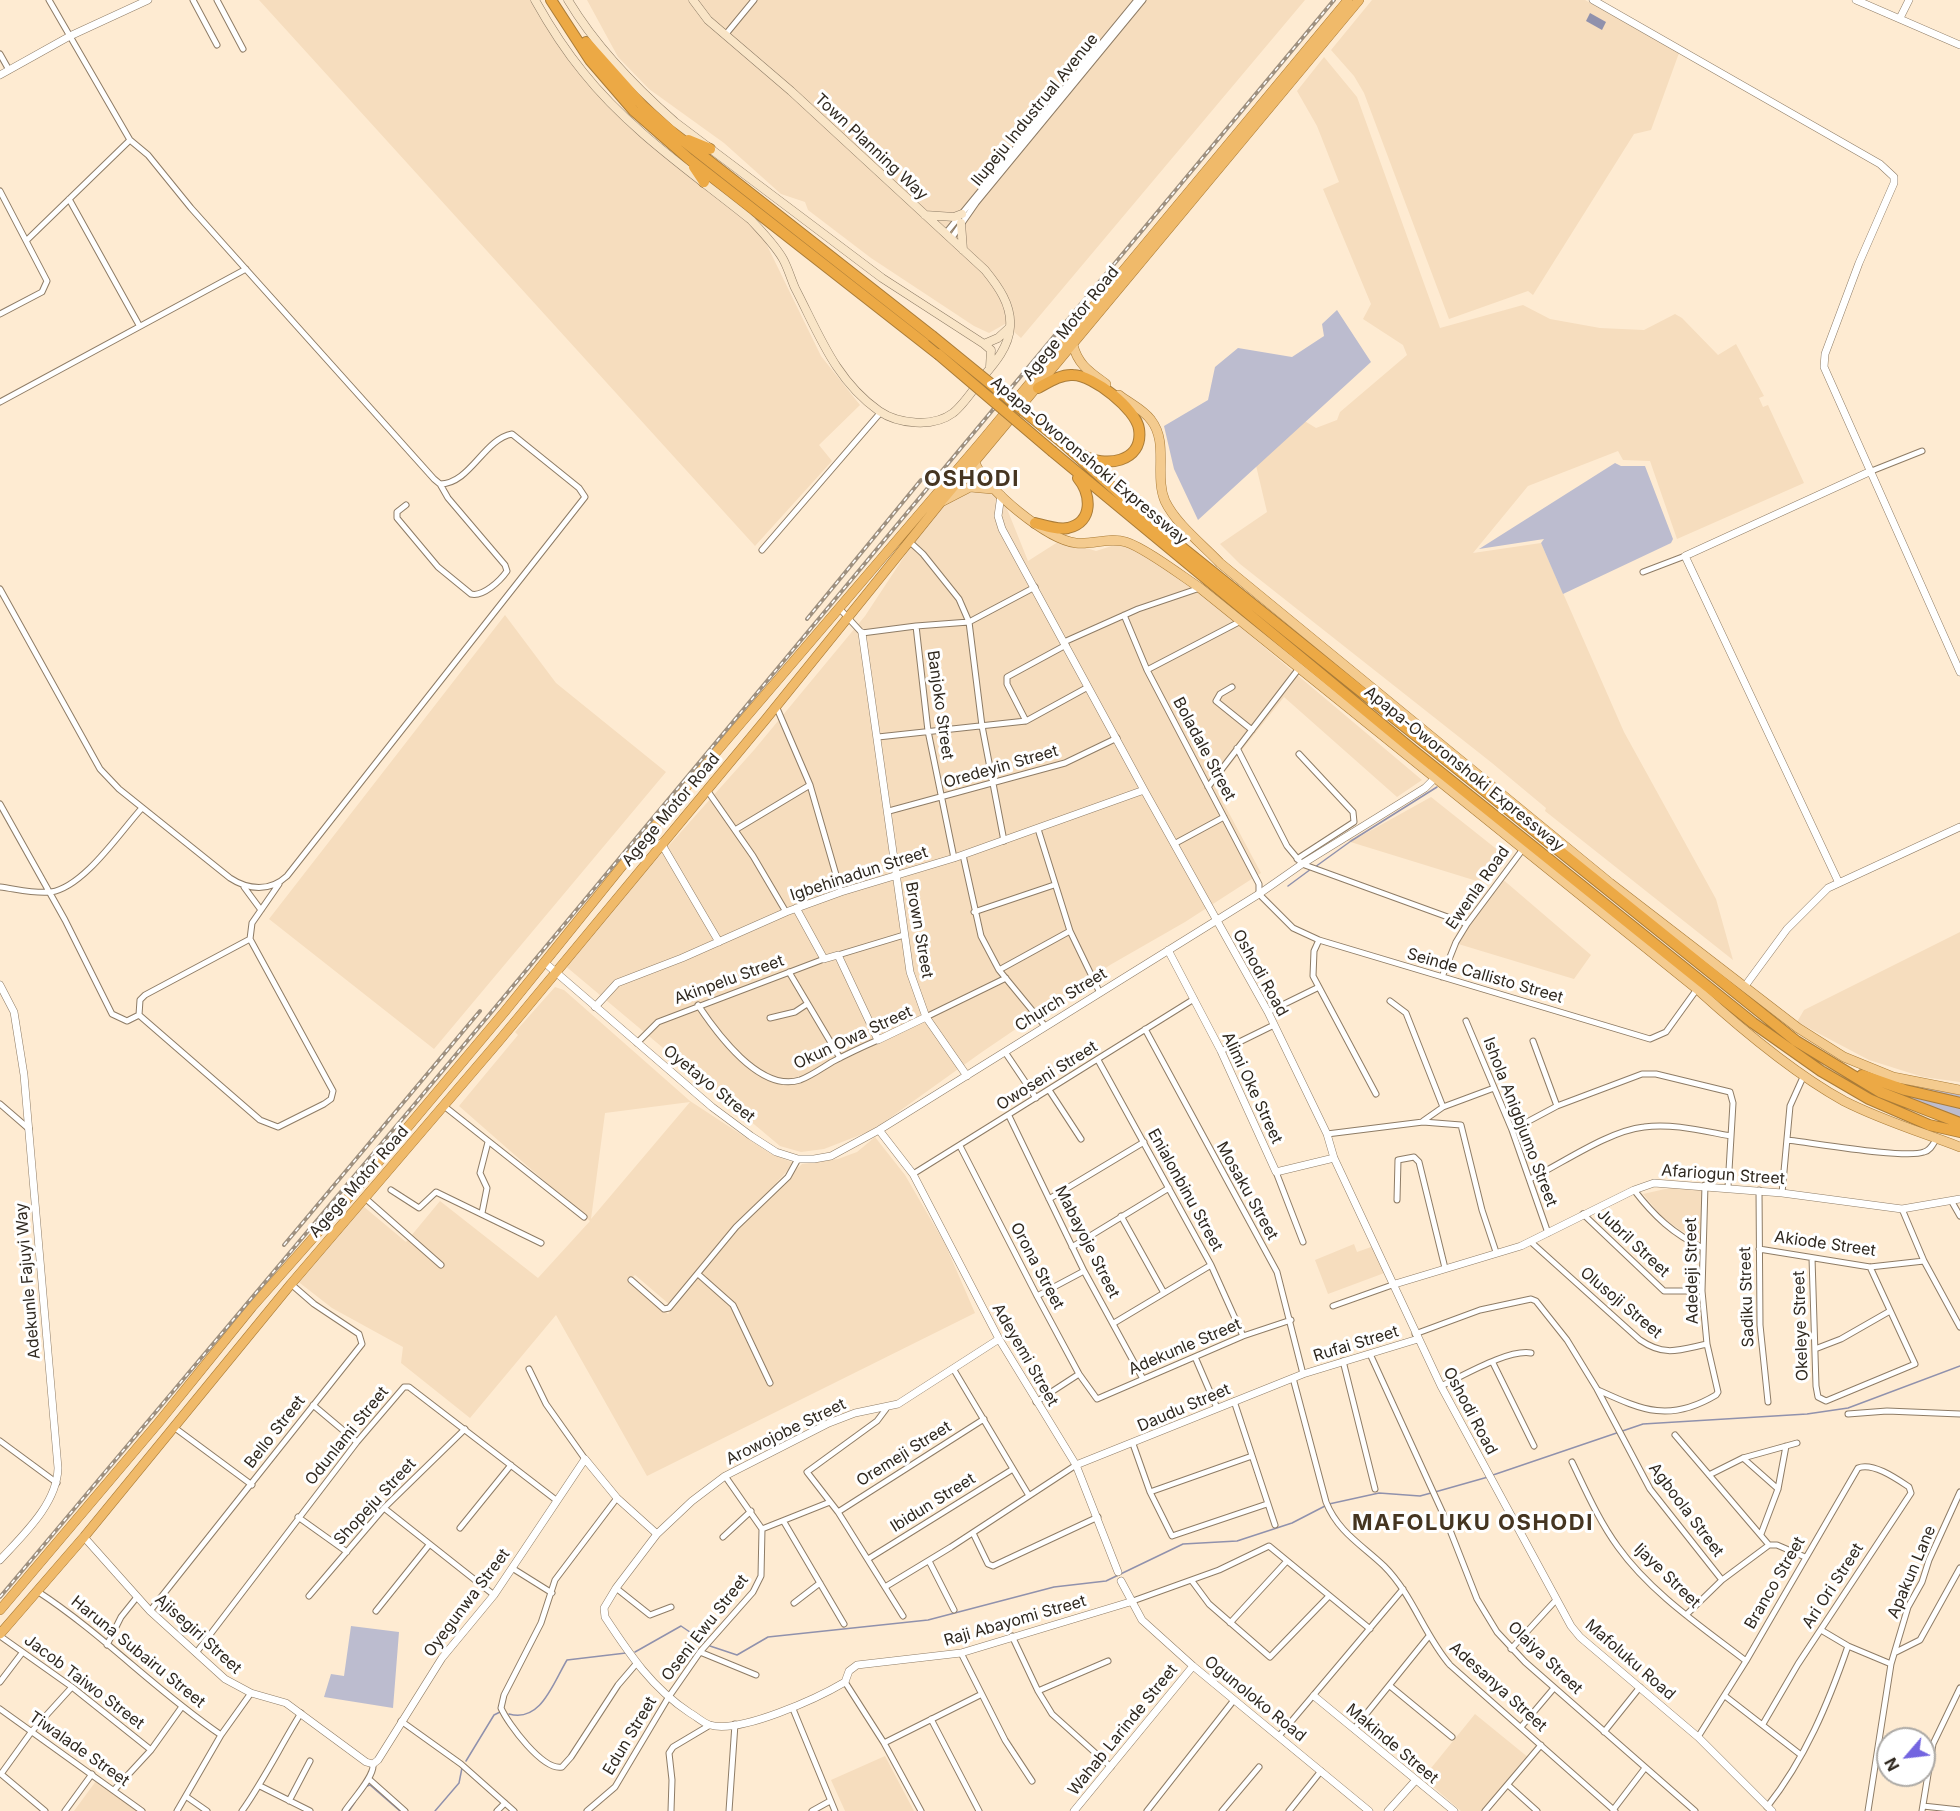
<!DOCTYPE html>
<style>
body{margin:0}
#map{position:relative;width:1960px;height:1811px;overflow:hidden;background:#feebd2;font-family:Inter,sans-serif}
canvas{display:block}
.north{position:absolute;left:1876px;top:1727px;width:60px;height:60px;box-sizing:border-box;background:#fff;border:2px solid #aca9a5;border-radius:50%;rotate:242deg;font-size:16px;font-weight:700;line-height:24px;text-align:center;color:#2f281f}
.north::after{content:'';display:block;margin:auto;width:21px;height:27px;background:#7365e0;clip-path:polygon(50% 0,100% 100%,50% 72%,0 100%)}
</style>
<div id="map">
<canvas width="1960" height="1811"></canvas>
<div class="north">N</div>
</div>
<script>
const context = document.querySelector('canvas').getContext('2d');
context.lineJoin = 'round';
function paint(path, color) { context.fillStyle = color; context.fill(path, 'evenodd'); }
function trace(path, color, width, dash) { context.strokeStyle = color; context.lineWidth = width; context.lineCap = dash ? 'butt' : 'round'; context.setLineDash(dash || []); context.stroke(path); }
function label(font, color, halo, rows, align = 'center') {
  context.font = font + ' Inter,sans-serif'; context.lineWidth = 6; context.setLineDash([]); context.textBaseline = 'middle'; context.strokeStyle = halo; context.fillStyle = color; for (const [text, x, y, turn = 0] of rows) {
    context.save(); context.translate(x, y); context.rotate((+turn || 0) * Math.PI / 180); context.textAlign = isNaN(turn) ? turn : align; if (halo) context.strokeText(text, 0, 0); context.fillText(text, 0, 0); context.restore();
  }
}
const built = new Path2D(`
 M259,0H534L587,77L625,123L761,233L821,356L860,405L819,445L832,461L755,546Z
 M587,0H1305L1021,338L1005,324L989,333L974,326L871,258L808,210L805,202L781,194L724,143L649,89L618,57Z
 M1372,0H1585L1679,53L1651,130L1634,134L1533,295L1528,291L1449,319L1364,93L1354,76L1331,50Z
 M1324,57L1357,97L1440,328L1523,305L1550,319L1600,328L1644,330L1675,314L1682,318L1718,355L1736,344L1764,396L1759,398L1763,407L1768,405L1804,483L1677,539L1650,461L1623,460L1618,451L1528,486L1473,553L1541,543L1624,732L1716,899L1733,960L1545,811L1546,808L1492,763L1240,564L1220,544L1267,512L1254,457L1303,420L1316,428L1337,420L1340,412L1407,355L1403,345L1363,319L1371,304L1323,189L1339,182L1317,126L1297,91Z
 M999,489L1028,561L1061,540L1096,551L1127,541L1169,567L1422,780L1397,797L1284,697L1214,785L1261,873L1185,922L1110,965L982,1052L873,1130L824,1149L801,1152L780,1146L563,964L754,750L865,616L944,496Z
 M505,615L556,683L666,772L434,1049L269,919Z
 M1431,797L1504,855L1499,863L1489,868L1480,882L1344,840L1359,837Z
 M1500,877L1591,955L1574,979L1455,943Z
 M1960,932V1082L1923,1077L1869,1060L1797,1022L1804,1010Z
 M555,987L564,990L690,1101L771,1154L794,1163L669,1304L635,1275L629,1280L668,1314L756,1206L802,1164L838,1159L857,1152L875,1137L905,1175L945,1244L975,1313L647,1476L556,1315L470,1418L401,1363L403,1347L332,1308L296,1280L363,1206L406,1242L440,1201L538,1278L590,1221L459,1106L518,1035L515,1032ZM690,1102L591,1219L605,1113Z
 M1674,1187L1704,1190L1700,1240L1680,1230L1662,1217L1643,1194Z
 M1354,1244L1357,1252L1374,1246L1387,1272L1328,1294L1315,1260Z
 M1475,1714L1529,1758L1482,1811H1461L1423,1778Z
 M885,1756L914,1811H845L831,1780Z
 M96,1781L137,1811H74Z`);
const green = new Path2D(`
 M1337,310L1371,362L1198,520L1174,469L1164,426L1208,400L1215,367L1238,348L1292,357L1324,336L1322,324Z
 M1615,463L1621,466H1645L1673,539L1671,543L1563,594L1541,543L1544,539L1479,549Z
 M1900,1078L1960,1091V1129L1905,1096Z
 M351,1626L399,1632L393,1708L324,1697L331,1674L344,1676Z`);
const water = new Path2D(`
 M1590,13L1606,22L1602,30L1586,21Z`);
const stream = new Path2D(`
 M1315,867L1351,841L1437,787
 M1288,886L1311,869
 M1493,1475L1643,1424L1807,1414L1848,1408L1960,1366
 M1435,1492L1488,1477
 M1329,1504L1379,1493L1420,1496L1431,1493
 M710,1646L737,1655L768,1637L928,1620L1054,1587L1106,1581L1183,1544L1237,1541L1292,1523L1325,1506
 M635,1652L681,1626L706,1643
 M509,1714C541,1723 553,1683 567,1660L626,1653
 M466,1761L494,1715L500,1712
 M367,1786L370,1785L400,1811
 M349,1811L355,1802
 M435,1811L459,1783L462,1768`);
const minor = new Path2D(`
 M193,0L217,45
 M217,0L243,49
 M726,34L754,0
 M0,54L9,70
 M0,191L47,281L42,292L0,314
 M69,199L139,325
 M945,234L1137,0
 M951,239L976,203L1143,0
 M27,240L130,140
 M0,402L246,269
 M1869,472L1922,451
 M406,505L397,512V518L438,567L471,594C483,597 500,581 507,571L505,565L448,498L440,484
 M910,542L923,554L959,599L969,622L982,726L1004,841
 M762,550L881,412
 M1643,572L1685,556
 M0,589L100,769L119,789L230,878C248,890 270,892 287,876L585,497L579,488L512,434C484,439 470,484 440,484L434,479L191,208L148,155L130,140L49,0
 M839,608L862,633L916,626L969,622L1035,587
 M1124,615L1147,670L1259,884V894L1293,928L1319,940L1650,1039L1666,1032L1697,989
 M916,626L928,731L954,858
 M1064,642L1138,609L1200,588
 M1147,670L1241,621
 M1232,687L1220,694L1216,701L1252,730
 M776,706L810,785L841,892
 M1026,721L1007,684V677L1066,645
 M878,737L1026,721L1088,687
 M1237,748L1287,846L1302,864L1467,924
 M1208,787L1300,667
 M707,790L753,856L786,912
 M0,804L65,920L112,1014L127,1021L139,1015
 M889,811L1065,763L1117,738
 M1038,829L1070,931L1099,991
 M735,830L810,785
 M1174,844L1224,817
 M963,855L981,936L999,970L1045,1026
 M1297,859L1354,822L1353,812L1299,754
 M0,887C16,889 35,894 51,892C84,887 120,832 142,808
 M244,887L261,910
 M974,912L1054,885
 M250,939L145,995L140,1000L139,1015L260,1120L278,1127L324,1104L331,1099L333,1091L250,939L252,923L279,884
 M1319,940L1314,951L1313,976L1376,1094
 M838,955L904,935
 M999,970L1070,931
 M789,972L840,1058
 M1442,977L1456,942L1467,924L1523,849
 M1390,1001L1406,1013L1443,1107L1423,1121
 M698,1005C716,1032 760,1093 800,1080C811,1076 822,1068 832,1062C847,1054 862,1047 878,1040
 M1268,1012L1319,987
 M926,1017L1006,978
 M770,1018L795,1012L807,1004
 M1466,1021L1512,1130L1548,1233
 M1145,1029L1277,1272L1303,1374
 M1533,1041L1557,1106
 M637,1043L658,1022L824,959
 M1221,1051L1274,1025
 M1005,1052L1036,1098
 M1098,1060L1211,1265L1243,1336
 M1049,1090L1081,1139
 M0,1104L29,1129
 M444,1106L584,1217
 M1443,1107L1494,1088
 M1009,1116L1084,1271L1143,1379
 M1512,1130L1557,1106L1642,1074H1656L1730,1092L1733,1103L1728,1187
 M1327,1134L1423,1122L1461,1125L1482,1210L1496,1252
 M1787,1140C1814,1143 1905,1159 1924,1152C1931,1150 1933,1144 1937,1138
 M960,1146L1037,1296L1079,1374L1097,1399L1243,1336L1291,1320
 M1276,1172L1303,1242
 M913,1174L1194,999
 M1530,1179C1563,1163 1608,1131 1644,1127C1672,1123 1703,1131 1731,1136
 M391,1190L419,1208L436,1192L541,1243
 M1634,1190C1654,1216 1673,1234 1703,1248
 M1759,1190L1760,1325L1768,1402
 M1782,1193L1790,1106L1804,1075
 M365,1198L441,1265
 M1049,1199L1144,1142
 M1397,1200L1398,1160L1414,1157L1419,1162L1445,1268
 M1952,1202L1960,1216
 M1902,1209L1924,1261L1960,1327
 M482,1213L487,1188L480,1173L488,1142
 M1583,1214L1664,1291H1702
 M1121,1216L1164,1293
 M1531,1242L1640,1340C1665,1357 1679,1350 1707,1344
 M1072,1247L1169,1188
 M1759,1249L1870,1267L1924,1261
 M1812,1258L1816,1386L1818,1397L1826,1401L1915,1364L1870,1267
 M698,1274L733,1305L770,1383
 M631,1280L664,1309L669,1308L736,1227L788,1177L798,1159
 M1037,1296L1084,1271
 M1333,1306L1395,1284
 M1114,1323L1211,1265
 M1415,1334L1480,1310L1531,1299L1536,1301L1567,1340L1597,1389L1650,1489L1722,1580
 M1815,1349L1841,1339L1890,1311
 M1370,1354L1446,1520L1477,1599L1497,1632L1525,1662L1695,1811
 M1195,1357L1217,1408
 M1343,1361L1375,1489
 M1493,1363L1534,1446
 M529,1369L546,1404L585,1459
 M954,1370L1028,1494
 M1293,1378L1326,1502C1338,1532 1362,1545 1384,1566C1413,1595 1424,1635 1450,1665L1615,1811
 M1441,1386C1463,1376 1508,1349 1531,1353
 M1598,1390C1642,1410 1669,1423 1716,1395L1718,1392L1707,1344L1702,1291L1705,1185
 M1234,1401L1275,1525
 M1036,1402L1079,1374
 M313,1405L357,1442
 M886,1409L877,1421L807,1472L838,1512L903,1616
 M1848,1414L1887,1411L1960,1414
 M175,1428L252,1485
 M1675,1435L1769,1545
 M0,1441L57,1483
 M1133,1444L1150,1492L1172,1536L1267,1504
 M1743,1458L1778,1489
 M1572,1462C1586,1491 1599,1521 1618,1547C1651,1593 1702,1627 1746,1661
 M1709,1475L1743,1458L1797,1443
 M1150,1492L1252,1456
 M617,1498L555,1580L541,1623L504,1695L501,1708C508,1724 543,1771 562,1767L571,1757L618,1685L636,1664
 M384,1508L494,1595
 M838,1512L984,1419
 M298,1517L347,1552
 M784,1522L844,1624
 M460,1528L511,1465
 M762,1529L830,1502
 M973,1533L988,1564L993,1566L1098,1517
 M1761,1534L1778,1489L1786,1446
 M723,1537L751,1511
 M868,1559L1013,1469
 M929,1561L954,1610
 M512,1568L552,1593
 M1192,1581L1209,1604L1270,1657L1329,1596
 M885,1587L951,1547L1076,1465
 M616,1588L650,1615L671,1607
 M37,1591C103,1634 156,1691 221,1735
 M309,1596L384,1508L465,1429
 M1130,1602L1219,1570L1269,1546L1370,1629
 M794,1603L820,1583
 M150,1611L362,1344L359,1334L314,1304L291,1284
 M376,1611L429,1545
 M1686,1615L1722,1580L1769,1545H1777L1805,1557
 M1230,1623L1286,1562
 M1821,1630L1848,1646L1891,1664
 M0,1636L72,1687L151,1750
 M1012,1636L1038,1691L1052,1714L1111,1767
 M107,1645L121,1617L137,1597
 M1511,1649L1556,1600
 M700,1652L756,1675
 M1896,1652L1920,1640L1960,1568
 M196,1653L357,1442L404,1387H409L556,1500
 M961,1653L1005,1740L1032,1781
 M0,1682L22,1653
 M845,1682L884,1743L921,1811
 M1390,1686L1452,1737
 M1038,1691L1108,1661
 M1725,1696L1801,1755
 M0,1709L142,1811
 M793,1709L835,1811
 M931,1719L979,1811
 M401,1721L461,1764L514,1811
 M1521,1727L1554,1688
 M1354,1729L1429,1636
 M1604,1732L1640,1687
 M1279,1736L1403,1589
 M1698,1737L1746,1661L1858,1468C1873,1462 1897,1479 1909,1487L1911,1493L1798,1664L1763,1724
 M884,1743L980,1695
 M369,1779L405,1811
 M1508,1785L1537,1811
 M260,1786L310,1811
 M114,1790L151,1750L181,1708
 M187,1797L207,1811
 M289,1801L310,1761
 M1923,1806L1960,1810
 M1767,1807C1805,1759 1828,1704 1848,1646
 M1613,1810L1645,1768
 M45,1811L1,1774L32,1731L72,1687
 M65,1811L92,1774
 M177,1811L221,1735L251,1693
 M242,1811C264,1780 281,1745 301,1713
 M345,1811C352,1800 375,1776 373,1764
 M497,1811L505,1803
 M587,1811L615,1787L668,1698L700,1652L753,1592L761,1576L762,1529L725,1476
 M671,1811L672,1780L669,1753L673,1747L710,1725
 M729,1811L735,1724
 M812,1811L830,1801
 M1147,1811L1234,1700
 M1222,1811L1259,1767
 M1289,1811L1321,1771
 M1485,1811L1541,1745
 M1868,1811L1891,1664L1908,1607L1922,1582L1929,1560L1960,1492
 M1922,1811L1933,1744L1960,1688`);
const tertiary = new Path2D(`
 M1593,0L1880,164L1894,177V183L1859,263L1825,354L1824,367L1960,672
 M1856,0L1960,45
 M1900,18L1909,0
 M0,75L70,36L148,0
 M1001,495L998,516L1002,529L1144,790L1268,1012L1327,1134L1334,1158L1441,1386L1571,1626L1580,1637L1698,1737L1772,1811
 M862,633L910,972L926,1017L967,1076
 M661,843L719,942
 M1838,881L1685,556L1869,472
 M796,908L824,959L838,955L878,1040L926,1017
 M1168,950L1221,1051L1276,1172L1334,1158
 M544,962L712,1107L751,1136L776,1152L798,1159H814L831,1156L879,1130L1259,894L1302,864L1425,788L1435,778
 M0,985L14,1012L24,1075L58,1468C57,1504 23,1535 0,1560
 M1745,986L1787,929L1828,888L1960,827
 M595,1007L617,983L682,958L786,912L841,892L954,858L1144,790
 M879,1130L913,1174L999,1339L1076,1465L1118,1572
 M1395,1284L1521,1246L1634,1190L1654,1183L1782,1193L1902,1209L1960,1199
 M999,1339L898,1404L855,1413L829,1423L725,1476L692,1501L657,1534L616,1588L604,1608L605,1617C630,1655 652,1688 690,1713C696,1716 703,1723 710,1725C740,1734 818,1698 845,1682L849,1671L857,1665L961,1653L1130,1602
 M1076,1465L1303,1374L1418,1339
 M84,1537L150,1611L225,1679L251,1693L286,1703L366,1762L373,1764L378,1760L442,1658L494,1595L585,1459L617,1498L657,1534
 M1121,1581L1142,1620L1193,1666L1369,1811
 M1314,1696L1454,1811
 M1074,1811L1193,1666
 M1388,1811L1415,1781`);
const secondary = new Path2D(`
 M535,0C549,25 565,50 583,72C629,130 694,174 751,220C762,232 775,245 783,259C788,268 791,279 795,288C819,334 835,380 879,411C898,424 933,428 953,413C964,404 973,390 982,378C994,364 1009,347 1010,327C1012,305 998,286 985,270L791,91L708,20L693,0
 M568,0C596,47 634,86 675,122L882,278L984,344L998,338L1009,328
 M925,215L954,217L962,214
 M961,223L963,250
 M984,344L991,350L990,367`);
const primary = new Path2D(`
 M1073,345C1078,365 1090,372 1106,384
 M1119,395C1129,403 1143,409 1151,420C1169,443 1154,475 1165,501C1176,524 1202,544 1220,563L1610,883L1798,1028L1844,1057L1893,1077L1960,1090
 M975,463C986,489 1047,540 1076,543C1093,545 1109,537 1126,542C1145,548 1182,576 1200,588L1697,989C1740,1028 1793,1073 1844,1101C1881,1120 1921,1132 1960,1147
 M943,501L970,487L992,489`);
const trunk = new Path2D(`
 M0,1610L159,1422L252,1307L344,1203L506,1010L676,799L981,442L1348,0
 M0,1634L84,1537L291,1284L499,1041L766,719L941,502L1359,0`);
const motorway = new Path2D(`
 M551,0L590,60L634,111L689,159L938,354
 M586,42L643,106L676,135L932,336
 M688,140L710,149
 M694,167L704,182
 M1038,388C1049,382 1061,374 1073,375C1093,375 1136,409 1139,429C1144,463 1104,468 1082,455
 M1062,442L1154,525L1796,1041L1880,1092L1960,1123
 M1053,452L1413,750L1753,1023L1821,1071L1869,1099L1929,1125L1960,1132
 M1035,523C1046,526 1058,530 1068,528C1094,522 1091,494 1078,478
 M1862,1075L1905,1090L1960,1103`);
const rail = new Path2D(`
 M807,619L921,480
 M284,1245L480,1011
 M0,1597L414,1105L1334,0`);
const motorwayBridge = new Path2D(`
 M932,336L1062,442
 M938,354L1053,452`);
const streetNames = [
 ["Ilupeju Industrual Avenue",1035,110,-51],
 ["Town Planning Way",871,147,43],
 ["Agege Motor Road",1071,324,-51],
 ["Apapa-Oworonshoki Expressway",1089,461,40],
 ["Banjoko Street",940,705,82],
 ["Boladale Street",1204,749,62],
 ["Oredeyin Street",1001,767,-16],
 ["Apapa-Oworonshoki Expressway",1464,769,39],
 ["Agege Motor Road",671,810,-50],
 ["Igbehinadun Street",859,874,-18],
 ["Ewenla Road",1478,888,-55],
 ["Brown Street",919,930,80],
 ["Oshodi Road",1260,973,61],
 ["Seinde Callisto Street",1485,976,16],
 ["Akinpelu Street",729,980,-20],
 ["Church Street",1061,1000,-32],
 ["Okun Owa Street",853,1038,-25],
 ["Owoseni Street",1047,1076,-32],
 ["Oyetayo Street",709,1084,39],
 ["Alimi Oke Street",1252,1088,65],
 ["Ishola Anigbjumo Street",1520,1122,69],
 ["Afariogun Street",1723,1175,4],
 ["Agege Motor Road",359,1182,-49],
 ["Enialonbinu Street",1185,1190,61],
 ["Mosaku Street",1247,1191,61],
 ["Mabayoje Street",1087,1242,63],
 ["Jubril Street",1633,1243,43],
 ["Akiode Street",1825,1244,8],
 ["Orona Street",1037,1266,62],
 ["Adedeji Street",1692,1271,-91],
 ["Adekunle Fajuyi Way",28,1281,-95],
 ["Sadiku Street",1747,1297,-92],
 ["Olusoji Street",1621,1303,40],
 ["Okeleye Street",1801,1326,-92],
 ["Rufai Street",1356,1344,-17],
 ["Adekunle Street",1185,1347,-23],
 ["Adeyemi Street",1025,1355,60],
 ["Daudu Street",1184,1408,-23],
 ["Oshodi Road",1470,1411,62],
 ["Bello Street",275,1432,-52],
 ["Arowojobe Street",786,1432,-26],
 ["Odunlami Street",347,1436,-51],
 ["Oremeji Street",904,1454,-32],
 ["Shopeju Street",375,1502,-47],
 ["Ibidun Street",933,1503,-32],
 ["Agboola Street",1686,1510,53],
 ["Apakun Lane",1912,1572,-67],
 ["Ijaye Street",1667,1576,44],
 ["Branco Street",1775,1583,-60],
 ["Ari Ori Street",1833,1586,-57],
 ["Oyegunwa Street",467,1603,-53],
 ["Raji Abayomi Street",1015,1621,-16],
 ["Oseni Ewu Street",705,1628,-52],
 ["Ajisegiri Street",198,1634,42],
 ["Haruna Subairu Street",138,1652,39],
 ["Olaiya Street",1545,1658,44],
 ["Mafoluku Road",1630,1660,41],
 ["Jacob Taiwo Street",84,1682,37],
 ["Adesanya Street",1498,1687,42],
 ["Ogunoloko Road",1255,1699,39],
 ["Wahab Larinde Street",1123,1730,-51],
 ["Edun Street",630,1736,-59],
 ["Makinde Street",1392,1744,40],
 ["Tiwalade Street",79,1749,35]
];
const districtNames = [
 ["OSHODI",972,479],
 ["MAFOLUKU OSHODI",1473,1523]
];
paint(built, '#f6ddbe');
paint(green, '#bcbccf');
paint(water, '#9091ac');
trace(stream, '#9091ac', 1.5);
trace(minor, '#8e7c66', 7);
trace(tertiary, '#8e7c66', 8);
trace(secondary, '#8e7c66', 9);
trace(primary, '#aa7c38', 10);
trace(trunk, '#aa7c38', 10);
trace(motorway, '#aa7c38', 12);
trace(minor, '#fff', 5);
trace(tertiary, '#fff', 7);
trace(secondary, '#f9e5c7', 8);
trace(primary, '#f4cb8f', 9);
trace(trunk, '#f0ba6a', 9);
trace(motorway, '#eca945', 10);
trace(rail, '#9e907f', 4);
trace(rail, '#fff', 1.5, [4.5]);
trace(motorwayBridge, '#aa7c38', 12, []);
trace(motorwayBridge, '#eca945', 10);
label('16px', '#2f281f', '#fff', streetNames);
context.letterSpacing = '1.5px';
label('bold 22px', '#453521', '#fff', districtNames);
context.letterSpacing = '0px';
</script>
